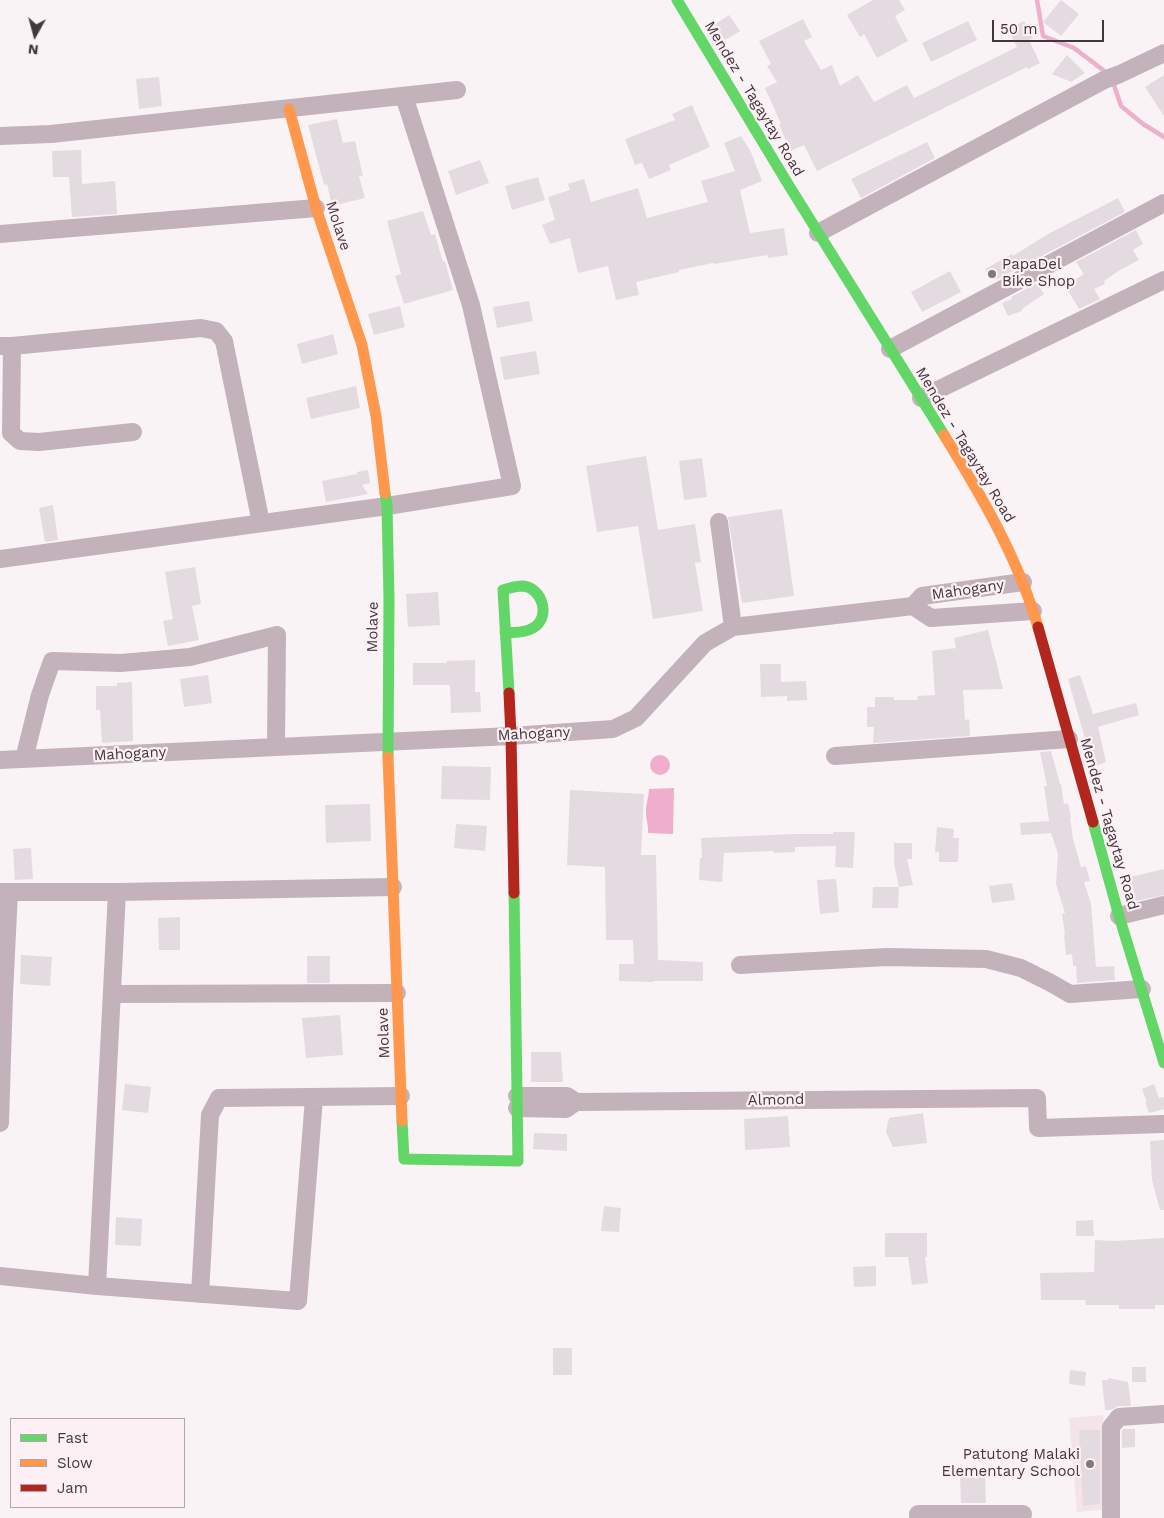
<!DOCTYPE html>
<style>
body{margin:0}
#map{position:relative;width:1164px;height:1518px;overflow:hidden;background:#faf3f6;font-family:"Work Sans",sans-serif}
canvas{display:block}
.legend{position:absolute;left:10px;top:1418px;width:175px;height:90px;box-sizing:border-box;background:#fdf0f5;border:1px solid #b2a6ab;margin:0;padding:6px 9px;list-style:none;font-size:15px;color:#41383c}
.legend li{display:flex;align-items:center;gap:10px;height:25px}
.legend b{width:25px;border:1px solid #b2a6ab}
.north{position:absolute;left:10px;top:10px;width:50px;height:50px;-webkit-text-stroke:4px #fdf0f5;paint-order:stroke;rotate:187deg;font-size:14px;font-weight:700;line-height:20px;text-align:center;color:#41383c}
.north::after{content:'';display:block;margin:auto;width:18px;height:22px;background:#41383c;clip-path:polygon(50% 0,100% 100%,50% 72%,0 100%)}
.scale{position:absolute;left:992px;top:20px;width:112px;height:22px;box-sizing:border-box;border:2px solid #41383c;border-top:0;padding-left:6px;font-size:15px;line-height:18px;white-space:nowrap;color:#41383c;-webkit-text-stroke:4px #fdf0f5;paint-order:stroke}
</style>
<div id="map">
<canvas width="1164" height="1518"></canvas>
<ul class="legend">
<li><b style="height:6px;background:#63d668"></b>Fast</li>
<li><b style="height:6px;background:#ff974d"></b>Slow</li>
<li><b style="height:6px;background:#b3261e"></b>Jam</li>
</ul>
<div class="north">N</div>
<div class="scale">50 m</div>
</div>
<script>
const context = document.querySelector('canvas').getContext('2d');
context.lineJoin = 'round';
function paint(path, color) { context.fillStyle = color; context.fill(path, 'evenodd'); }
function trace(path, color, width, dash) { context.strokeStyle = color; context.lineWidth = width; context.lineCap = dash ? 'butt' : 'round'; context.setLineDash(dash || []); context.stroke(path); }
function label(font, color, halo, rows, align = 'center') {
  context.font = font + ' "Work Sans",sans-serif'; context.lineWidth = 4.5; context.setLineDash([]); context.textBaseline = 'middle'; context.strokeStyle = halo; context.fillStyle = color; for (const [text, x, y, turn = 0] of rows) {
    context.save(); context.translate(x, y); context.rotate((+turn || 0) * Math.PI / 180); context.textAlign = isNaN(turn) ? turn : align; if (halo) context.strokeText(text, 0, 0); context.fillText(text, 0, 0); context.restore();
  }
}
const built = new Path2D(`
 M1103,1415L1110,1509L1077,1512L1069,1418Z`);
const water = new Path2D(`
 M650 765a10 10 0 1 1 20 0a10 10 0 1 1-20 0Z
 M674,788L673,834L648,833C649,826 646,820 646,813C645,806 649,797 649,789Z`);
const stream = new Path2D(`
 M1037,0L1043,36L1074,48L1107,73
 M1113,82L1121,106L1143,124L1164,137`);
const building = new Path2D(`
 M873,0H899L905,10L895,16L908,41L877,58L864,34L860,37L847,15Z
 M1061,0L1079,14L1061,36L1043,22Z
 M729,15L740,31L725,40L714,25Z
 M803,19L812,37L804,41L821,70L832,65L840,86L858,75L874,102L907,85L914,98L1017,47L1008,29L1024,21L1033,38L1029,40L1040,63L1028,69L1027,67L817,171L804,145L790,151L779,124H781L765,88L777,82L767,66L771,64L759,41Z
 M968,21L977,40L931,62L922,43Z
 M1067,55L1085,73L1071,82L1052,74Z
 M1164,75V116L1145,87Z
 M159,77L162,106L139,109L136,79Z
 M692,105L710,147L669,165L671,170L649,179L642,163L635,165L625,139L675,120L672,114Z
 M337,119L343,143L355,141L363,176H359L365,198L332,206L327,184L324,185L308,125Z
 M741,136L751,152L762,181L740,190L750,233L784,228L788,255L768,258L767,255L714,264L713,263L679,270V272L636,282L639,295L616,300L608,266L578,273L570,238L550,244L542,225L555,220L548,197L570,190L568,184L584,179L591,202L638,188L647,218L708,202L701,181L735,171L724,143Z
 M927,142L935,158L861,198L851,179Z
 M81,150L82,184L115,181L117,214L72,217L69,177H53L52,151Z
 M480,160L489,183L456,195L448,171Z
 M538,177L545,200L512,210L505,186Z
 M1118,198L1125,212L1000,278L991,280L985,269L1012,254L1013,256L1048,234Z
 M423,211L431,235L435,234L443,262L445,261L453,290L404,304L395,276L401,274L387,221Z
 M1136,230L1143,244L1133,250L1139,260L1120,270L1104,281L1105,284L1094,289L1100,299L1079,309L1065,286L1084,274L1076,262Z
 M950,271L961,292L922,312L911,292Z
 M1037,283L1044,294L1022,309V311L1008,316L1002,303L1012,299L1011,297Z
 M529,301L533,321L497,328L493,307Z
 M400,306L405,327L374,335L368,314Z
 M333,334L338,354L302,364L297,344Z
 M536,351L540,374L504,380L500,357Z
 M356,386L360,408L311,419L306,398Z
 M646,456L658,530L695,524L701,562L695,563L703,611L653,619L638,526L597,532L586,466Z
 M702,458L707,497L684,500L679,461Z
 M368,470L370,483L362,485L368,494L326,502L322,481L357,474V472Z
 M53,505L58,540L45,542L39,508Z
 M782,509L794,596L742,603L728,517Z
 M195,567L201,604L192,606L199,640L168,646L163,621L173,619L165,572Z
 M438,592L440,625L408,627L406,594Z
 M988,630L1003,689L963,690L965,720L969,719L970,736L873,743L874,727H867V707H875V697H894V700H918L917,696L935,695L932,651L956,648L954,638Z
 M475,660V692H480L481,712L451,713L450,685H413V663H447V661Z
 M760,664H781V682L806,681L807,700L787,701V696L761,697Z
 M208,675L212,703L184,707L180,679Z
 M1080,675L1093,714L1136,703L1139,715L1098,727L1106,762L1093,767L1068,679Z
 M132,682L133,741L102,743L100,710H96V686H117V683Z
 M1051,751L1060,784H1061L1064,804L1068,803L1071,817H1070L1073,839L1081,867L1086,866L1090,881L1084,882L1091,904L1096,967L1114,966L1115,980L1077,983L1076,966H1073L1072,954L1066,955L1064,935H1065L1062,914L1065,913L1056,884L1058,854L1051,833L1021,835L1020,823L1049,821L1044,786H1047L1040,752Z
 M442,766L491,767L490,800L441,799Z
 M570,790L644,794L641,855H656L658,960L703,962V981H653V982L619,981V964H634L633,940H606L605,867L567,865Z
 M370,804L371,841L326,843L325,805Z
 M456,824L487,826L485,851L454,848Z
 M937,827L954,829L953,838H959L958,862H939V852H935Z
 M833,832H855L853,868L835,867L836,846L795,847V852L774,853V851L724,853L722,882L699,880L700,858H702L701,838L794,834H833Z
 M894,843H912V859H907L913,885L899,887L894,863Z
 M31,848L33,879L15,880L13,849Z
 M1164,869V895L1136,901L1130,877Z
 M836,879L839,912L820,914L817,880Z
 M1012,883L1015,900L992,903L989,886Z
 M873,887H899L898,908H872Z
 M180,917V950H159L158,918Z
 M21,955L52,957L50,986L20,984Z
 M307,956H330V983H307Z
 M340,1015L343,1055L306,1058L302,1018Z
 M531,1052H561L563,1082H531Z
 M125,1084L151,1087L148,1113L122,1110Z
 M1154,1084L1159,1098L1164,1097V1109L1149,1113L1145,1102H1147L1142,1089Z
 M923,1113L927,1143L893,1147L886,1132L889,1118Z
 M788,1116L790,1147L745,1150L744,1119Z
 M534,1133L567,1134V1151L533,1149Z
 M1164,1140V1210H1160L1152,1180L1150,1141Z
 M604,1206L621,1208L619,1232L601,1231Z
 M116,1217L142,1219L141,1246L115,1245Z
 M1093,1220L1094,1236H1076V1221Z
 M885,1233H927V1257H925L928,1283L912,1285L908,1257H885Z
 M1164,1238V1305H1155V1309H1119V1305H1086L1085,1300H1041L1040,1273L1094,1272L1095,1240L1114,1241Z
 M876,1266V1286L854,1287L853,1267Z
 M553,1348H572V1375H553Z
 M1132,1367H1146V1382H1132Z
 M1070,1370L1086,1372L1085,1386L1069,1384Z
 M1108,1378L1128,1382L1131,1406H1118L1111,1410H1105L1102,1380H1108Z
 M1123,1429H1135V1447L1122,1448V1431Z
 M1079,1430H1100V1504L1083,1506Z
 M985,1476L986,1503H961L960,1477Z`);
const street = new Path2D(`
 M0,136L51,134L457,90
 M818,233L1104,80L1120,74L1164,53
 M0,234L316,208
 M0,346H12L201,328L216,331L224,341L261,523
 M12,346L11,433L20,441L39,442L133,432
 M890,349L1164,203
 M921,398L1164,280
 M719,522L733,627
 M0,559L387,506L512,486L471,305L404,96
 M913,606L931,618L1033,611
 M835,756L1069,739
 M24,759L40,695L52,661L121,663L190,657L277,635L276,747
 M0,760L511,736L613,729L636,718L705,643L733,627L913,606L922,596L1023,582
 M0,892H117L393,887
 M1119,916L1164,905
 M740,965L887,957L986,959L1021,968L1051,983L1070,994L1142,989
 M113,994L397,993
 M517,1096H567L576,1102
 M517,1108L566,1109L576,1102L1037,1098L1038,1128L1164,1124
 M0,1123L4,994L9,892
 M0,1276L97,1286L298,1301L314,1098
 M97,1286L117,892
 M200,1294L210,1115L219,1098L401,1096
 M918,1518V1514H1023L1022,1518
 M1111,1518V1427L1119,1417L1164,1414`);
const fast = new Path2D(`
 M677,0L788,184L944,435
 M385,493L387,506L389,599L388,757
 M505,632C514,633 524,633 533,628C551,618 543,588 523,586C516,586 509,588 503,590L509,693
 M1093,822L1119,916L1164,1063
 M402,1121L404,1159L518,1161L514,893`);
const slow = new Path2D(`
 M289,109L316,208L362,345L376,416L385,493
 M944,435C981,495 1018,558 1038,627
 M388,757L402,1121`);
const jam = new Path2D(`
 M1038,627L1093,822
 M509,693L511,736L514,893`);
const markers = [
 [992,274,5,"#82797d"],
 [1090,1464,5,"#82797d"]
];
const streetNames = [
 ["Mendez - Tagaytay Road",754,99,59],
 ["Molave",338,226,72],
 ["Mendez - Tagaytay Road",965,445,59],
 ["Mahogany",968,590,-8],
 ["Molave",373,627,-89],
 ["Mahogany",534,734,-3],
 ["Mahogany",130,754,-3],
 ["Mendez - Tagaytay Road",1109,824,74],
 ["Molave",384,1033,-92],
 ["Almond",776,1100,-1]
];
const poiNames = [
 ["PapaDel",1002,265],
 ["Bike Shop",1002,282],
 ["Patutong Malaki",1080,1455,"right"],
 ["Elementary School",1080,1472,"right"]
];
paint(built, '#f4e4ea');
paint(water, '#efaecb');
trace(stream, '#efaecb', 4.5);
paint(building, '#e3dbdf');
trace(street, '#c3b2ba', 18);
trace(fast, '#63d668', 11);
trace(slow, '#ff974d', 11);
trace(jam, '#b3261e', 11);
for (const [x, y, r, color] of markers) { const dot = new Path2D(); dot.arc(x, y, r, 0, 2 * Math.PI); context.fillStyle = color; context.fill(dot); trace(dot, '#fdf0f5', 2); }
label('15px', '#41383c', '#fdf0f5', streetNames);
label('15px', '#41383c', '#fdf0f5', poiNames, 'left');
</script>
